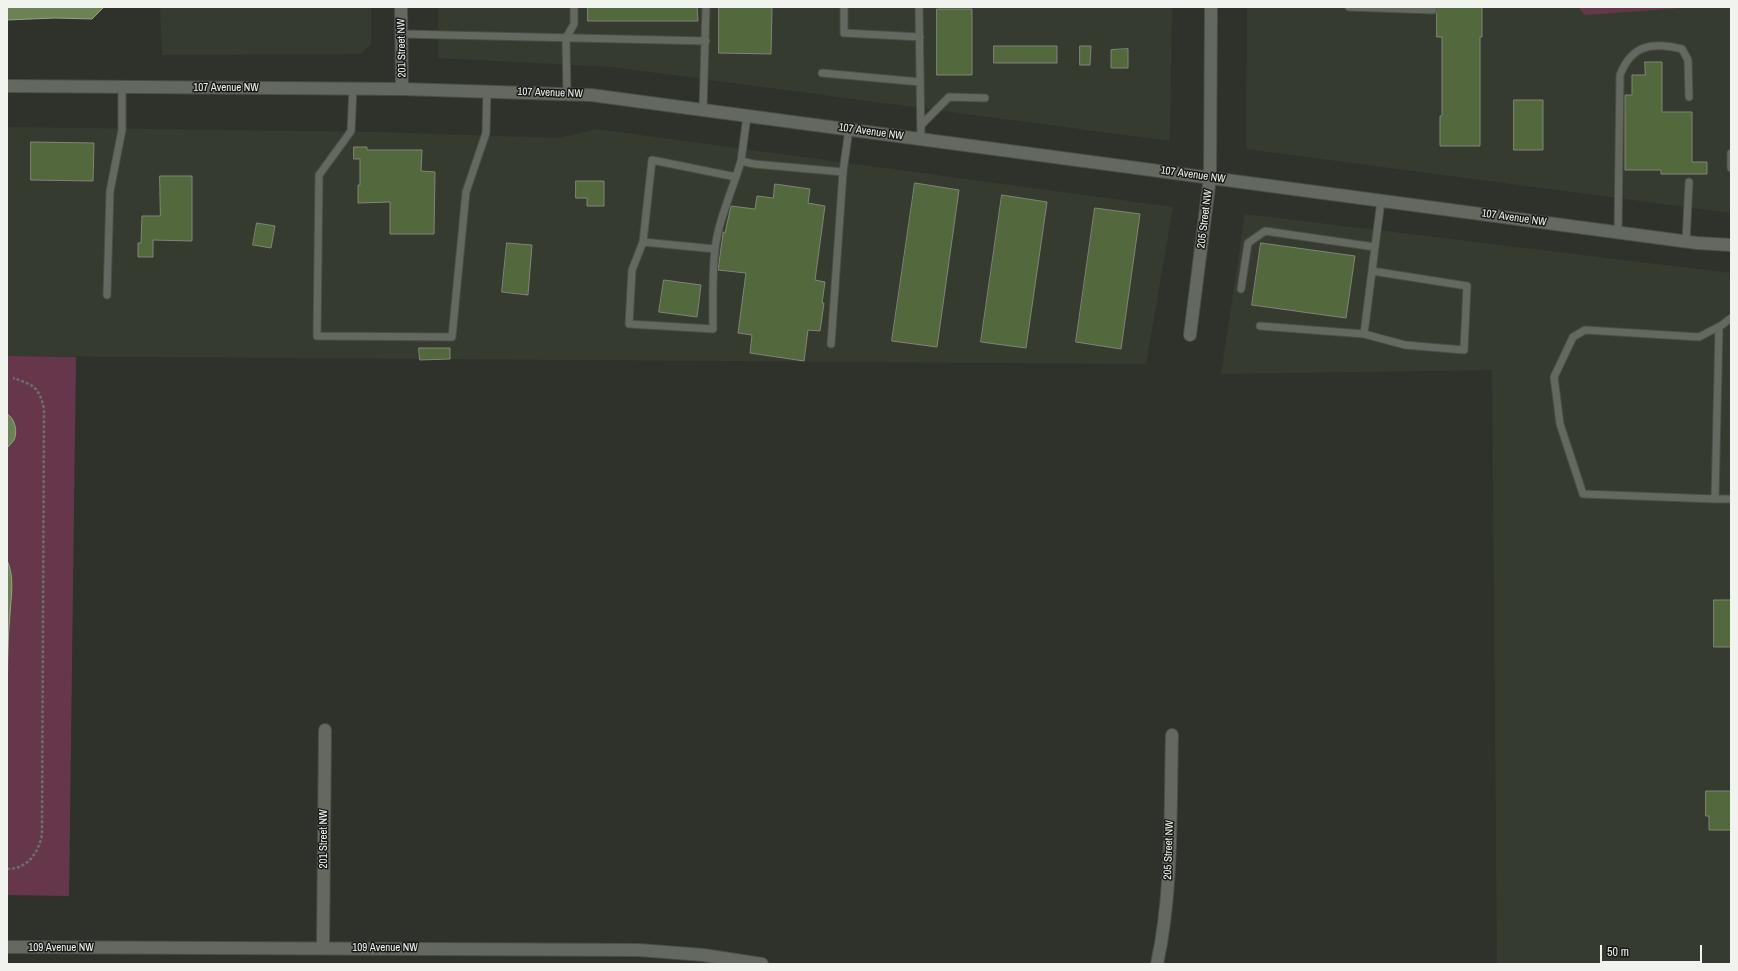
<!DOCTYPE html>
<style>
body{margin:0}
#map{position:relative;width:1738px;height:971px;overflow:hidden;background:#2e322a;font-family:"Archivo Narrow",sans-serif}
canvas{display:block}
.frame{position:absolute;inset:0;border:8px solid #f1f3ee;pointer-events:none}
.scale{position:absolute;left:1600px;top:945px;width:102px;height:18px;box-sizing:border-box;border:2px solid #f1f3ee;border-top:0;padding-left:5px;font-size:12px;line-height:14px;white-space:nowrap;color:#f1f3ee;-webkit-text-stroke:3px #171916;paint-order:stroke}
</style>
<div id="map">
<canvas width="1738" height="971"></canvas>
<div class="frame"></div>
<div class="scale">50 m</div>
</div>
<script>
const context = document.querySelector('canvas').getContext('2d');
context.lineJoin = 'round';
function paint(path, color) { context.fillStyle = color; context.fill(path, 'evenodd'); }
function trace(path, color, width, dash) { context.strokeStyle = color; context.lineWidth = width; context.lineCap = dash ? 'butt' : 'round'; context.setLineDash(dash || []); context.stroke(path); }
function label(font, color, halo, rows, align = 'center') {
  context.font = font + ' "Archivo Narrow",sans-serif'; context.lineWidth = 3; context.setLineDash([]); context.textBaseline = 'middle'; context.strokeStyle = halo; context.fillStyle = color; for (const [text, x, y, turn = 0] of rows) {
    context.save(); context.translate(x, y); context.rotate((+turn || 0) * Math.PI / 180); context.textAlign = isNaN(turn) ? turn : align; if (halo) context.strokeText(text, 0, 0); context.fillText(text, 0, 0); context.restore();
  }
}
const built = new Path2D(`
 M160,7H371V44L360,54L162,55Z
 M438,7H1172L1170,141L612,67L438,58Z
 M1247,7H1731V213L1246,149Z
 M7,127L376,132L560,138L596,129L1173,207L1146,364L7,356Z
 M1245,214L1731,273V964H1497L1492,370L1221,374Z`);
const green = new Path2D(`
 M1578,7H1697L1585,15Z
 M7,356L76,357L69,896L7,895Z`);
const water = new Path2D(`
 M7,7H104L92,19L55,18L7,20Z
 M7,414C15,418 18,432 14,440C12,443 9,446 7,448Z
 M7,560C15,578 11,595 10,614C7,644 8,674 7,703Z`);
const building = new Path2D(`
 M588,7H697L698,21H588Z
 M719,7H772L771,54L719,53Z
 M1437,7H1482V37H1480V146H1440V116H1442V37H1437Z
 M937,9H972V75H937Z
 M994,46H1057V63H994Z
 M1080,46H1091L1090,65H1080Z
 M1128,49V68H1111V50Z
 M1645,62H1662V112H1692V162H1707V174H1661V170H1625V95H1632V75H1645Z
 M1514,100H1543V150H1514Z
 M31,142L94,143L93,181L31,180Z
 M354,147H367V150H422L421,171L435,172L434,234H390V202L358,203V185H360V159H354Z
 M160,176H192V241L153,240V257H138V243H141L142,216H160Z
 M576,181H604V206H587V198H576Z
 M915,183L959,190L937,347L892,341Z
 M775,184L810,189L808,203L825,206L815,280L825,282L822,303H824L820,331L808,330L804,361L750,353L752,335L738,333L746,273L718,270L723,234V232L725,233L731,206L755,209L757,196L773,198Z
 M1002,195L1047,202L1026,348L981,342Z
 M1095,208L1140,214L1121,349L1076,342Z
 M257,223L275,226L271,248L253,245Z
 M507,243L532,245L528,295L502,292Z
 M1261,243L1355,256L1346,318L1252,305Z
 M664,280L701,285L697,317L659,312Z
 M419,348H450V359L420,360Z
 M1714,600H1731V647H1714Z
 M1706,791H1731V830H1709V816H1706Z`);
const path = new Path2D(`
 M7,869C28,869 38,853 42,835L44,409C39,387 34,385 13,378`);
const service = new Path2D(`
 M844,7V33L920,37
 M919,7L921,139
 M1349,7L1433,10
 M402,34L706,41
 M822,73L920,82
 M353,88L351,131L319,175L317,336L452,337L466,192L486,133L487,91
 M567,94L566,38L574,24V7
 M703,110L706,7
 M747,116L741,161L754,164L843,172L849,129
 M921,125L949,97L985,98
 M1731,153V168
 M736,177L652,160L643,242L632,270L629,324L713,329C713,303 712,275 715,249C718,221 733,189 741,161
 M1618,232L1620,75C1632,44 1653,42 1682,49L1688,60L1689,97
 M1686,241L1689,182
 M643,242L715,249
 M1241,289L1248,243L1265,231L1375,247L1381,201
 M107,295L110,191L122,130V87
 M1260,326L1364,334L1375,247
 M1719,327L1715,499L1583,494L1560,424L1554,377L1573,337L1585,330L1699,337L1722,325L1731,318
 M1364,334L1405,345L1464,350L1467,286L1372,271
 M831,344L843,172
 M1715,499H1731`);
const minor = new Path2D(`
 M401,7L402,89
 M323,948L325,730
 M1157,964C1173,891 1170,810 1172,735`);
const tertiary = new Path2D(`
 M7,86L402,89L591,95L1697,243L1731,245
 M1190,335L1210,177L1211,7
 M7,947L639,950L703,955L762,964`);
const streetNames = [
 ["201 Street NW",402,48,-91],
 ["107 Avenue NW",226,88],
 ["107 Avenue NW",550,93,2],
 ["107 Avenue NW",871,132,8],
 ["107 Avenue NW",1193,175,8],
 ["107 Avenue NW",1514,218,8],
 ["205 Street NW",1205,219,-83],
 ["201 Street NW",324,839,-90],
 ["205 Street NW",1169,850,-88],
 ["109 Avenue NW",61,948],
 ["109 Avenue NW",385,948]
];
paint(built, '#353c2f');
paint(green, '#66374a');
paint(water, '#6c8254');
trace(water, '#94a482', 1);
paint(building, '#53683c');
trace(building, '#80847b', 1);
trace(service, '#4b4e48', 9);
trace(minor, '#4b4e48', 14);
trace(tertiary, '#4b4e48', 14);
trace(path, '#6c6f68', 2.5, [3, 2]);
trace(service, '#646960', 7);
trace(minor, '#646960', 12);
trace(tertiary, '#646960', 12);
label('11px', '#f1f3ee', '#171916', streetNames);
</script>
